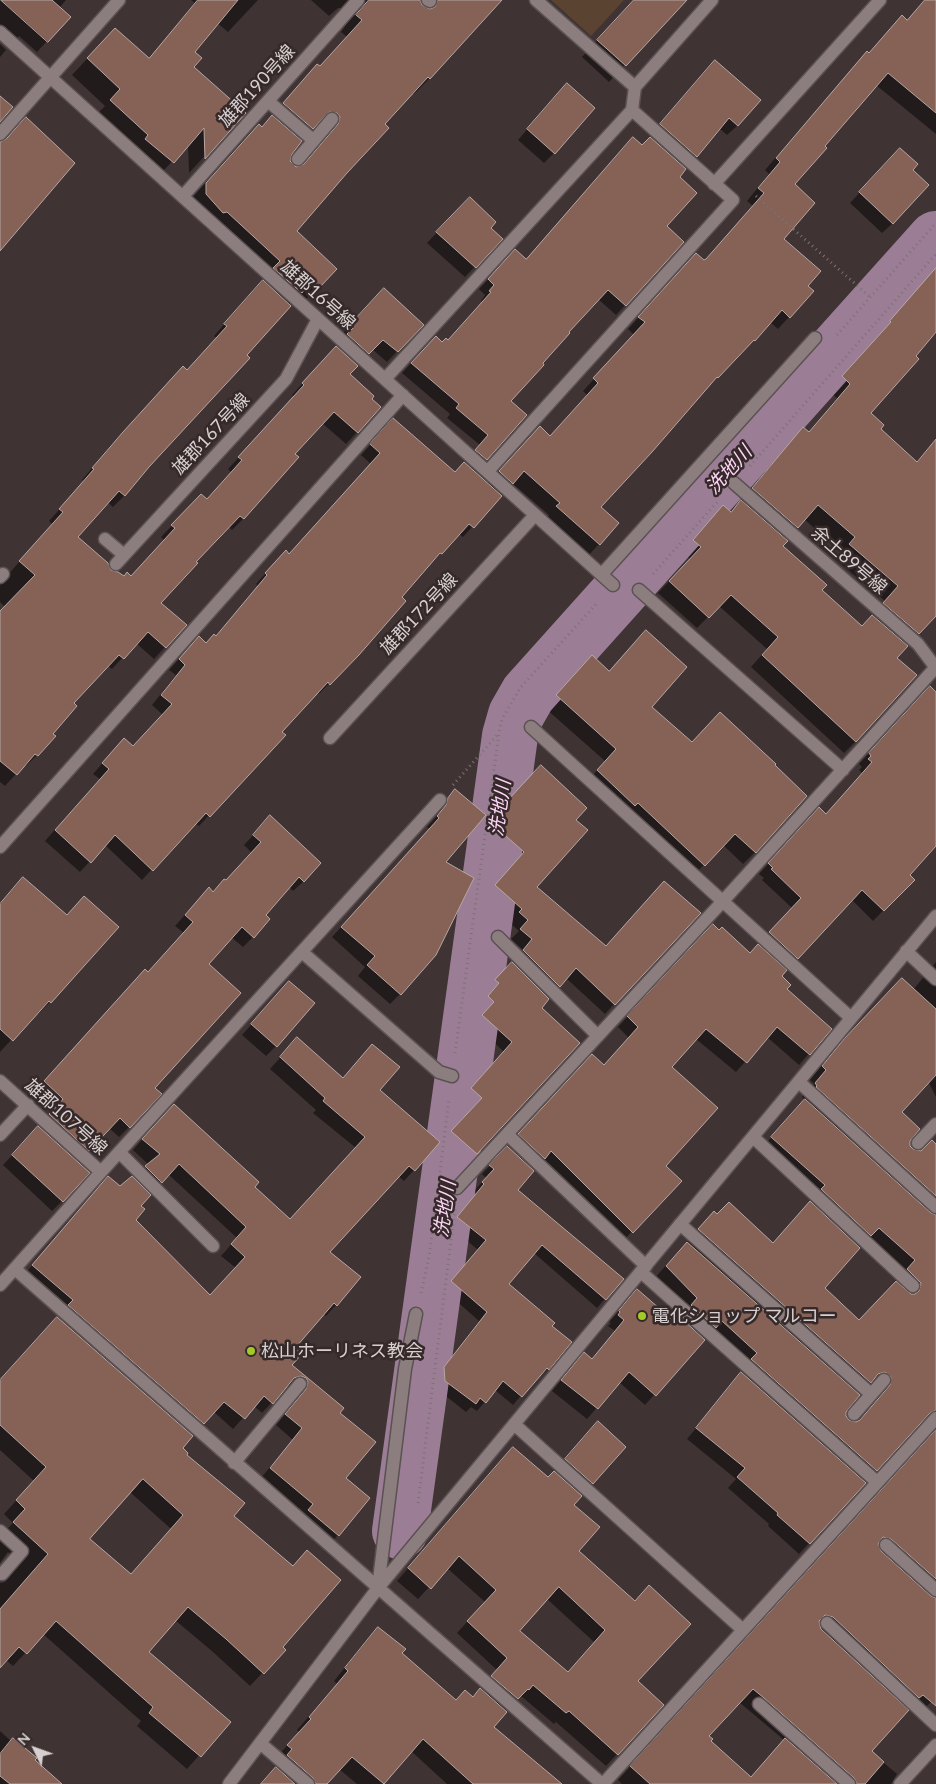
<!DOCTYPE html>
<meta charset="utf-8">
<style>
body{margin:0}
#map{position:relative;width:936px;height:1784px;overflow:hidden;background:#403334;font-family:Lato,sans-serif}
canvas{display:block}
.north{position:absolute;left:10px;top:1724px;width:50px;height:50px;-webkit-text-stroke:4px #35292a;paint-order:stroke;rotate:312deg;font-size:14px;font-weight:700;line-height:20px;text-align:center;color:#d8d0d0}
.north::after{content:'';display:block;margin:auto;width:18px;height:22px;background:#d8d0d0;clip-path:polygon(50% 0,100% 100%,50% 72%,0 100%)}
</style>
<div id="map">
<canvas width="936" height="1784"></canvas>
<div class="north">N</div>
</div>
<script>
const context = document.querySelector('canvas').getContext('2d');
context.lineJoin = 'round';
function paint(path, color) { context.fillStyle = color; context.fill(path, 'evenodd'); }
function trace(path, color, width, dash) { context.strokeStyle = color; context.lineWidth = width; context.lineCap = dash ? 'butt' : 'round'; context.setLineDash(dash || []); context.stroke(path); }
function label(font, color, halo, rows, align = 'center') {
  context.font = font + ' Lato,"Noto Sans JP",sans-serif'; context.lineWidth = 5; context.setLineDash([]); context.textBaseline = 'middle'; context.strokeStyle = halo; context.fillStyle = color; for (const [text, x, y, turn = 0] of rows) {
    context.save(); context.translate(x, y); context.rotate((+turn || 0) * Math.PI / 180); context.textAlign = isNaN(turn) ? turn : align; if (halo) context.strokeText(text, 0, 0); context.fillText(text, 0, 0); context.restore();
  }
}
const green = new Path2D(`
 M551,0H624L591,36Z`);
const shadow = new Path2D(`
 M0,0H66L59,8L69,17L37,52L19,36L8,47L0,41Z
 M191,0H258L228,32L217,23L193,52L192,68L244,113L189,173L188,144L156,179L94,117L105,106L72,75L99,46L148,59L195,3Z
 M311,0H501L430,78L414,94L412,93L383,125L346,172L295,231L319,286L303,302L297,296L289,305L124,496L113,507L107,502L76,537L110,571L123,578L131,577L164,540L161,537L190,507L206,500L231,472L228,469L294,397L292,395L325,359L348,374L370,399L380,407L346,444L322,423L293,454L297,457L243,519L232,530L228,526L159,603L165,647L154,659L136,643L112,669L108,666L72,703L37,755L26,766L24,765L5,786L0,782V613L5,607L0,602V584L52,524L49,521L84,482L82,480L111,445L171,379L186,371L217,338L214,336L264,278L210,228L207,229L190,211V200L243,141L259,125L261,128L268,121L301,82L317,66L319,67L347,37L341,32L350,19L348,10L342,8H338L329,16ZM313,127L321,128L324,132L322,142L301,167L297,168L291,166L289,157L299,141Z
 M634,0H685L609,82L582,57Z
 M925,0H936V134L876,85L793,184L782,239L806,286L789,317L778,329L770,322L706,389L599,507V544L588,556L546,519L549,515L512,483L463,537L459,534L441,553L430,563L400,597L358,654L319,694L317,692L280,732L284,735L199,826L195,823L142,880L105,845L80,872L45,841L100,779L93,774L114,750L133,747L163,715L152,705L176,675L169,670L189,648L206,644L215,637L258,586L256,584L276,562L289,555L371,464L361,455L384,430L454,473L487,484L528,440L550,437L587,395L583,391L634,335L628,329L684,267L704,262L753,206L747,201L769,174L765,170L856,65L868,54L902,16L907,21Z
 M0,44L6,50L0,57Z
 M705,72L738,125L727,135L719,128L686,166L651,135Z
 M557,95L554,153L544,163L518,140Z
 M633,138L678,177L665,226L625,305L616,315L598,299L509,401L525,416L476,469L466,460L480,445L447,418L450,414L402,373L426,347L447,341L482,302L481,301L485,295L479,289L506,261L525,260Z
 M890,160L911,170L893,223L882,233L850,203Z
 M460,208L489,228L501,239L465,277L427,243Z
 M936,269V330L869,413L879,429L915,463L936,439V614L895,658L856,741L844,753L751,667L767,649L719,606L697,628L658,593L690,559L682,552L712,519L730,513L789,443L803,429L808,433L837,398L829,391ZM804,519L841,552L835,559L885,601L862,627L820,590L781,546L785,540Z
 M370,304L422,325L387,362L372,349L358,363L340,336Z
 M592,657L651,707L755,852L743,864L723,845L692,877L586,783L605,761L545,708Z
 M936,693V846L908,875L913,880L873,921L851,899L787,968L760,943L792,908L762,880L764,878L759,874L809,819L825,815L862,773L859,770L862,767L859,764L920,698Z
 M531,777L574,820L536,887L614,1004L605,1014L566,978L549,996L514,960L523,950L511,939L519,931L510,923L513,919L486,895L515,863L480,831Z
 M455,791L445,862L400,994L390,1004L358,976L365,967L332,937L430,829L427,827L436,817L438,810Z
 M270,817L304,881L293,891L289,887L264,915L253,937L243,947L231,937L207,964L153,1088L129,1127L119,1137L109,1128L78,1160L40,1125L54,1110L35,1092L135,981L148,973L184,933L175,926L208,889L212,893L226,881L252,853L244,845Z
 M23,879L66,916L84,897L50,1002L38,1014L37,1012L0,1052V904Z
 M703,936L750,954L780,976L785,989L830,1029L799,1065L767,1037L736,1072L696,1039L670,1067L664,1166L680,1181L622,1242L509,1145L582,1066H603L629,1038L618,1027Z
 M936,962V1097L928,1081L900,1112L911,1149L915,1152L936,1146V1697L918,1715L909,1707L870,1751L897,1774L891,1784H622L618,1780L929,1438L931,1434V1429L924,1423L917,1425L799,1554L768,1526L769,1524L728,1488L736,1479L687,1439L740,1375L739,1373L744,1367L708,1334L645,1405L619,1382L587,1419L552,1391L574,1364L591,1360L615,1331L608,1326L611,1323L609,1322L637,1291L675,1323L685,1312L653,1280L701,1226L772,1244L813,1199L759,1151L805,1100L802,1097L814,1084L810,1080L831,1054L889,993L913,990ZM865,1241L902,1273L859,1321L823,1288ZM866,1385H871L876,1387L879,1392L877,1400L858,1421L852,1423L847,1421L845,1413L857,1394ZM739,1702L784,1740L750,1778L709,1741L708,1736Z
 M503,972L540,1008L476,1153L468,1162L444,1140L474,1108L464,1098L504,1052L475,1024L486,1011L480,1005L491,993L487,990Z
 M289,982L276,1046L266,1056L242,1035Z
 M372,1046L378,1090L414,1170L404,1181L398,1176L328,1252L336,1305L326,1316L323,1314L294,1348L291,1365L343,1409L338,1414L344,1479L338,1535L328,1546L260,1479L293,1440L276,1425L296,1401L298,1393L295,1388L290,1386L285,1388L262,1413L254,1406L233,1429L214,1412L193,1434L59,1316L63,1312L23,1276L98,1189L139,1206L134,1220L209,1297L236,1268L221,1256L237,1238L168,1174L150,1193L135,1178L149,1165L133,1150L163,1116L253,1187L290,1220L356,1148L313,1113L316,1110L270,1069L287,1050L342,1079Z
 M28,1138L62,1201L52,1211L3,1165Z
 M499,1156L516,1190L622,1279L597,1308L534,1253L507,1284L551,1327L570,1342L548,1369L539,1377L538,1376L513,1405L495,1390L477,1411L471,1407L466,1412L437,1389L436,1377L479,1321L444,1290L478,1250L450,1226L477,1194L474,1191L486,1178L482,1174Z
 M0,1379L181,1448L232,1516L281,1647L284,1650L250,1686L213,1652L175,1620L147,1652L229,1722L187,1769L137,1726L141,1721L43,1634L13,1666L6,1660L0,1666V1583L5,1582L18,1566L15,1558L8,1552L0,1563V1537L13,1523L4,1514L34,1481L0,1450ZM130,1492L171,1529L130,1575L88,1539Z
 M588,1433L624,1447L582,1493L555,1470Z
 M502,1460L572,1505L578,1551L637,1681L662,1705L606,1766L556,1722L554,1724L521,1696L505,1711L492,1727L534,1784H447L411,1751L383,1784H357L339,1769L326,1784H261L281,1762L276,1758L299,1732L297,1730L337,1684L334,1681L366,1641L378,1628L400,1653L455,1701L472,1698L497,1670L457,1633L485,1602L447,1568L418,1599L397,1581ZM547,1599L594,1642L567,1673L518,1631Z
 M0,1731L33,1761L61,1784H0Z`);
const river = new Path2D(`
 M400,1531L510,736L516,715L528,694L936,239`);
const building = new Path2D(`
 M1,0H52L71,17L48,42Z
 M198,0H238L195,52L202,58L194,67L246,113L205,159L204,128L174,163L145,139L148,135L110,100L120,89L87,58L115,28L149,58Z
 M369,0H420L422,5L430,9L435,7L438,0H502L430,79L428,77L385,124L389,128L347,173L297,231L337,269L320,287L313,280L302,293L273,268L280,261L227,212L223,213L206,194V183L259,124L262,127L272,115L302,141L292,154L290,161L296,167L304,164L338,124L340,117L337,113L329,112L313,129L283,103L317,64L320,66L362,20L356,15Z
 M634,0H687L626,66L597,40Z
 M925,0H936V113L888,73L825,146L827,148L795,184L815,203L784,239L821,271L808,286L814,291L790,318L782,310L755,341L754,340L718,378L717,377L652,452L601,507L619,523L600,545L556,506L560,503L524,471L513,484L499,471L540,426L550,436L598,383L593,378L645,322L638,317L696,253L704,260L706,259L764,193L758,188L780,162L776,158L867,51L869,53L902,15L907,20Z
 M715,60L761,100L738,126L729,118L697,157L660,124Z
 M567,83L595,108L555,154L527,129Z
 M0,96L13,107L0,122Z
 M26,117L75,163L0,251V142L6,139Z
 M633,137L642,145L650,137L686,169L680,177L697,193L667,226L684,242L626,306L608,290L569,332L570,333L543,363L544,365L511,401L527,415L487,460L475,450L488,435L456,408L459,404L411,363L436,336L442,342L446,338L448,340L491,292L489,291L494,285L488,279L515,249L526,259Z
 M900,148L918,164L913,170L929,185L893,224L859,192Z
 M470,197L496,222L491,228L503,239L476,268L436,232Z
 M936,268V332L916,356L919,359L871,413L884,425L881,429L917,462L936,439V616L919,634L883,603L898,586L849,544L855,537L818,505L798,528L752,488L803,427L809,432L850,384L842,376L891,322L890,321Z
 M263,280L291,306L247,355L250,358L149,467L125,496L119,491L78,537L108,563L111,570L118,572L124,576L127,572L131,576L175,528L171,525L201,494L207,499L242,460L238,457L304,385L302,383L336,346L358,366L350,374L374,396L372,399L381,407L358,433L334,412L295,454L299,457L244,519L240,516L196,562L198,563L161,603L187,625L166,648L148,632L124,659L119,655L74,703L77,706L53,734L56,736L38,756L35,754L17,775L0,761V611L35,575L19,561L63,512L59,509L94,469L92,468L123,432L183,366L187,370L227,326L224,324Z
 M384,288L424,325L398,352L383,340L369,354L347,334L353,328L350,325Z
 M393,418L455,472L464,462L502,496L474,528L469,524L442,554L440,553L402,597L406,601L359,655L330,685L328,682L282,732L286,735L210,817L206,813L153,871L115,835L91,863L55,830L109,769L102,763L124,738L133,746L172,704L161,695L185,665L179,659L199,636L206,643L214,634L216,636L267,575L265,573L286,550L289,554L380,453L370,444Z
 M741,500L788,541L783,546L827,585L822,590L862,626L872,615L908,646L897,658L917,675L856,742L762,655L778,637L731,595L709,618L669,581L701,547L693,540L723,505L731,512Z
 M646,630L687,667L652,707L692,742L720,712L776,764L775,765L807,796L756,853L735,834L705,866L638,803L635,806L597,770L616,749L556,695L592,655L609,671Z
 M930,686L936,692V846L910,875L915,880L884,911L862,890L798,959L769,932L801,898L771,869L773,868L768,863L819,807L826,814L872,762L868,759L871,756L869,753Z
 M541,765L587,808L576,820L588,830L537,887L606,946L664,881L701,913L615,1005L576,968L560,987L523,950L532,939L520,929L528,920L519,912L522,909L495,885L524,852L489,821Z
 M455,789L486,815L446,862L474,878L436,955L401,995L367,965L375,956L341,927L439,818L437,816L446,805L448,798Z
 M270,815L321,863L304,882L299,877L266,915L270,919L254,938L242,927L209,964L241,993L155,1088L162,1094L130,1128L120,1118L89,1151L49,1114L63,1099L44,1081L145,969L148,972L193,922L185,915L209,887L213,892L224,879L226,880L261,842L253,835Z
 M23,877L67,915L84,896L119,927L51,1003L49,1001L13,1041L0,1029V904Z
 M713,924L719,930L722,927L750,953L758,944L787,970L782,976L791,985L787,989L832,1029L810,1055L777,1027L747,1063L706,1029L672,1067L718,1108L666,1166L682,1181L633,1233L551,1151L545,1159L518,1134L592,1054L604,1065L638,1027L627,1016Z
 M512,962L549,999L542,1008L580,1043L477,1154L451,1131L482,1098L471,1088L512,1042L482,1015L494,1002L488,996L499,983L495,980Z
 M902,978L936,1009V1075L902,1112L920,1129L910,1141V1146L913,1149L921,1151L932,1140L936,1144V1196L816,1087L817,1086L815,1083L826,1070L822,1066L844,1039Z
 M289,981L315,1003L277,1047L251,1024Z
 M297,1037L343,1078L372,1044L400,1067L380,1090L440,1142L415,1171L409,1166L330,1252L361,1277L337,1306L334,1303L296,1347L303,1353L292,1365L344,1408L340,1413L376,1442L346,1478L370,1498L339,1536L308,1510L313,1504L270,1468L302,1428L285,1414L306,1389L308,1382L306,1378L301,1376L294,1378L273,1404L264,1396L245,1419L224,1402L204,1424L68,1305L73,1300L32,1265L108,1176L120,1186L132,1176L151,1195L141,1206L145,1209L136,1220L210,1295L245,1257L231,1244L246,1227L179,1164L162,1183L145,1166L160,1154L142,1139L174,1104L259,1182L255,1187L290,1219L365,1137L323,1101L325,1098L280,1057Z
 M805,1099L931,1213L936,1215V1410L930,1413L877,1471L751,1359L757,1353L722,1321L716,1328L691,1305L697,1298L666,1266L687,1242L860,1395L846,1412V1416L849,1420L856,1422L860,1420L890,1385L891,1377L885,1372L878,1374L871,1383L698,1229L714,1211L717,1214L729,1202L773,1243L810,1201L860,1248L825,1288L859,1320L896,1281L911,1294H915L919,1291L921,1283L907,1269L915,1260L879,1228L871,1236L821,1189L825,1185L771,1137Z
 M38,1126L90,1173L63,1202L12,1155Z
 M507,1146L534,1171L518,1190L624,1279L606,1300L542,1245L509,1284L555,1323L552,1326L572,1342L549,1370L547,1368L522,1397L503,1381L486,1403L480,1398L476,1404L445,1381L444,1367L487,1312L451,1281L486,1240L457,1217L484,1184L482,1182L494,1169L489,1165Z
 M637,1289L675,1322L680,1317L705,1340L656,1396L629,1372L598,1409L561,1380L584,1352L592,1359L624,1320L618,1315L620,1312L619,1311Z
 M57,1317L193,1436L183,1448L188,1453L187,1455L245,1503L234,1516L293,1566L307,1550L341,1580L283,1647L286,1650L264,1674L226,1639L188,1607L149,1652L231,1722L201,1757L149,1713L153,1707L56,1621L27,1654L19,1647L0,1668V1609L48,1554L13,1522L25,1509L16,1500L46,1467L0,1425V1380ZM143,1479L183,1515L131,1574L90,1539Z
 M741,1372L866,1483L810,1544L777,1515L778,1513L737,1477L745,1468L696,1428Z
 M598,1421L626,1447L593,1484L565,1459Z
 M936,1430V1579L891,1539L883,1537L878,1544L881,1551L931,1596L936,1598V1706L923,1695L919,1698L833,1617L825,1615L819,1621L821,1629L909,1710L872,1751L884,1762L865,1784H857L854,1778L764,1698L753,1689L709,1736L713,1739L711,1741L751,1777L785,1738L837,1784H650L630,1766Z
 M513,1447L548,1477L554,1471L582,1496L574,1505L600,1527L579,1551L635,1601L649,1585L691,1624L638,1681L664,1705L618,1755L569,1711L566,1713L533,1685L529,1690L528,1689L518,1699L491,1676L507,1658L467,1621L496,1590L459,1556L431,1589L408,1568ZM559,1587L605,1630L568,1672L520,1631Z
 M378,1627L406,1649L402,1653L456,1700L465,1690L473,1697L480,1688L507,1712L494,1727L562,1784H473L423,1739L384,1784L352,1757L327,1784H316L313,1778L287,1755L292,1749L287,1745L311,1719L309,1717L348,1671L345,1668Z
 M13,1738L37,1758L35,1760L62,1784H10L0,1776V1754Z
 M276,1767L295,1784H261Z`);
const path = new Path2D(`
 M756,196L870,297
 M837,335L936,223
 M750,466L936,254
 M653,574L719,500
 M453,785L499,733
 M455,1053L499,733L502,719L521,687L598,602
 M440,1172L449,1099
 M421,1293L429,1257L437,1198
 M418,1503L455,1209`);
const minor = new Path2D(`
 M428,0L430,1
 M536,0L635,87
 M0,32L613,585
 M268,101L313,140
 M632,110L635,87L712,0
 M0,134L119,0
 M298,159L332,119
 M714,184L880,0
 M183,196L358,0
 M385,379L632,110L733,200L488,471
 M734,483L918,644L936,668
 M105,539L124,555
 M116,564L286,379L318,319
 M602,574L815,338
 M0,577L3,574
 M639,590L843,770
 M531,727L851,1018
 M330,738L535,515
 M0,847L403,395
 M498,937L598,1036
 M906,951L936,979
 M302,952L439,1072L452,1076
 M0,1081L101,1172L0,1285
 M799,1082L936,1207
 M507,1134L646,1266
 M0,1135L28,1105
 M753,1137L913,1286
 M918,1143L936,1124
 M119,1152L213,1246
 M101,1172L440,800
 M457,1188L723,901L936,667
 M680,1224L871,1394
 M15,1269L602,1784
 M641,1272L877,1482
 M854,1414L884,1380
 M514,1424L743,1630
 M234,1463L300,1384
 M0,1531L22,1551L2,1574
 M886,1545L936,1590
 M378,1588L405,1369L416,1314
 M827,1623L936,1725
 M759,1704L849,1784
 M260,1743L308,1784
 M229,1784L378,1588L936,916
 M603,1784L936,1418
 M900,1784L936,1745`);
const markers = [
 [642,1316,5,"#a3c926"],
 [251,1351,5,"#a3c926"]
];
const streetNames = [
 ["雄郡190号線",257,86,-48],
 ["雄郡16号線",318,295,42],
 ["雄郡167号線",211,434,-47],
 ["余土89号線",849,560,41],
 ["雄郡172号線",419,614,-47],
 ["雄郡107号線",66,1117,42]
];
const poiNames = [
 ["電化ショップ マルコー",652,1316],
 ["松山ホーリネス教会",261,1351]
];
const waterNames = [
 ["洗地川",729,470,-48],
 ["洗地川",500,808,-82],
 ["洗地川",445,1209,-82]
];
paint(green, '#5b4331');
paint(shadow, '#0007');
trace(river, '#9b7e96', 56);
paint(building, '#856156');
trace(building, '#b6a7a3', 1);
trace(minor, '#5b5152', 15);
trace(path, '#7d7273', 3, [1, 4]);
trace(minor, '#8c7e7e', 12);
for (const [x, y, r, color] of markers) { const dot = new Path2D(); dot.arc(x, y, r, 0, 2 * Math.PI); context.fillStyle = color; context.fill(dot); trace(dot, '#35292a', 2); }
label('18px', '#d8d0d0', '#35292a', streetNames);
label('18px', '#d8d0d0', '#35292a', poiNames, 'left');
label('italic 19px', '#fed5f7', '#35292a', waterNames);
</script>
